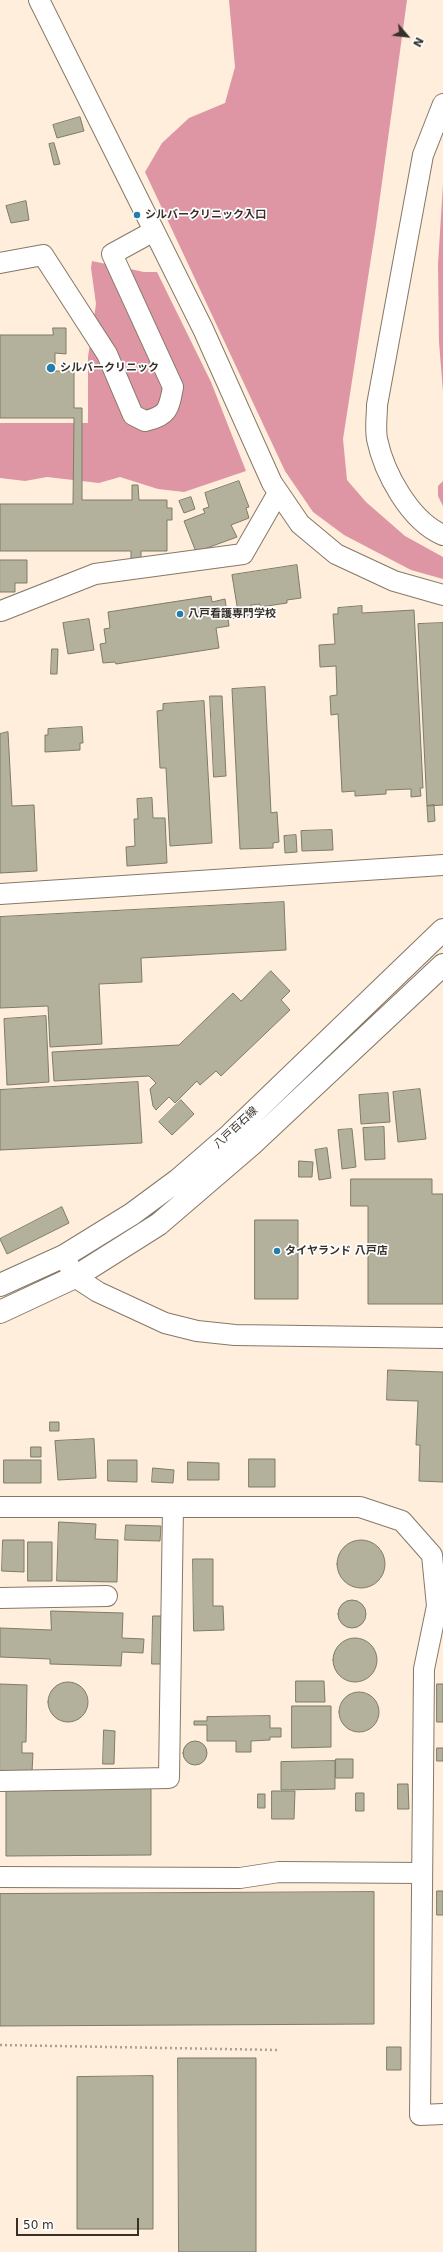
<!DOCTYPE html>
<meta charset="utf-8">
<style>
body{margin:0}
#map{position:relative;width:443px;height:2252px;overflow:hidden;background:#feeedb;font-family:"DejaVu Sans",sans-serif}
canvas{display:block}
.north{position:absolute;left:387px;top:16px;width:40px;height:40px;-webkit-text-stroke:3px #fefefe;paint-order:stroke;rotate:118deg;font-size:11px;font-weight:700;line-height:16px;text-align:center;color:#363029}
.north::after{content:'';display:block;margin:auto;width:14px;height:18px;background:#363029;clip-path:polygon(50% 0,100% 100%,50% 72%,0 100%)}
.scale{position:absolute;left:16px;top:2218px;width:123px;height:18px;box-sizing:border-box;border:2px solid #363029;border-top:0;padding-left:5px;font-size:12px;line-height:14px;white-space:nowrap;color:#363029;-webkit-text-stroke:3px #fefefe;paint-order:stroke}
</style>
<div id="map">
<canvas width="443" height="2252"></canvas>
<div class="north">N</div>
<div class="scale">50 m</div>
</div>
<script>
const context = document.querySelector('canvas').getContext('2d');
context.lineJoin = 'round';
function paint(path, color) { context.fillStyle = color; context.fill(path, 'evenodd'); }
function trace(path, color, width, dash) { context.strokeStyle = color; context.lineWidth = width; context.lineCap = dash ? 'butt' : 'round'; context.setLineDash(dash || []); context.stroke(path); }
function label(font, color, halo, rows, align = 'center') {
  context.font = font + ' "DejaVu Sans","Noto Sans JP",sans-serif'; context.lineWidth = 3.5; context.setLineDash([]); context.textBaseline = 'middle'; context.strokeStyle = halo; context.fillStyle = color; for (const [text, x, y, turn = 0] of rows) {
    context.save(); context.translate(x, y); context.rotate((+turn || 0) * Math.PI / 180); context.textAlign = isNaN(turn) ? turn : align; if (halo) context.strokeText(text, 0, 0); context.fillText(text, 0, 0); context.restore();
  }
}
const forest = new Path2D(`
 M229,0H407L376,226L343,439L347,480L366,502L405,536L443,557V579L411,570L344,535L313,512L285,471L145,172L162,143L189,118L225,103L235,67Z
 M443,184V392L439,342L438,264Z
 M92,261L144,272H157L211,382L246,471L184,492L158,489L120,477L99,483L47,477L25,481L0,478V423H88V357L96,304L91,268Z
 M443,481V506L438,496V486Z`);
const building = new Path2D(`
 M80,117L84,131L57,138L53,125Z
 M54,143L60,164L54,165L49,144Z
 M26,201L29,220L11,223L6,206Z
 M53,328H66V354L55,353V371H74V408H82V500H132V485H138L139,500H167V508H172V520H167V551H141V560H131V551H0V504H73L74,418H0V335H53Z
 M239,481L249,507L246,508L249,518L231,525L237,537L196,552L184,521L205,513L203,509L209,507L205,493Z
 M191,497L195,509L184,513L179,501Z
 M0,560H27V583H15V592H0Z
 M297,565L301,598L287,600V603L260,607V604L251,605L253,615L228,619L229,626L216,628L219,648L116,664L115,662L103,663L100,644L106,643L104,629L110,628L108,612L211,596L212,602L225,599L227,613L238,612L232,575Z
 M362,606V613L414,610L423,788H420L421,796L411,797V789L386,790V794L355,796V791L342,792L338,714L331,715L330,696L337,695L336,666L320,667L319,645L335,644L333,614H338V608Z
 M89,619L94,650L68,654L63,623Z
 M443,623V805L427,806L418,624Z
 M52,649H58L57,674H51Z
 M265,687L271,813L277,812L279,842L273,843V848L240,849L232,689Z
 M210,696H222L226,776L214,777Z
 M204,701L212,843L170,846L166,768H160L157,711L163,710V704Z
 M82,727L83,743H80V750L45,752V735H48V729Z
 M8,732L12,806L34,805L37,871L0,873V734Z
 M152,798L153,818H165L167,863L127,866L126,847L135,846L134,819H138L137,799Z
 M434,805L435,821L428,822L427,806Z
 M332,830L333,850L302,851L301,831Z
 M296,835L297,852L285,853L284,836Z
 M284,902L286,950L141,958L142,982L99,984L102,1044L50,1047L48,1006L0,1008V917Z
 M271,971L290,991L281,1000L290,1010L221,1076L216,1071L200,1085L197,1081L175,1103L169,1097L156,1110L153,1106L150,1089L156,1083L149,1076L54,1081L52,1052L179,1045L233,993L241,1001Z
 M46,1016L49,1082L7,1085L4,1019Z
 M138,1082L142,1143L0,1150V1090Z
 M420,1089L426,1139L398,1142L393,1092Z
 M388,1093L390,1122L361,1124L359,1095Z
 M181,1100L194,1114L172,1135L159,1122Z
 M384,1127L385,1159L365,1160L363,1128Z
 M352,1129L356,1167L342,1169L338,1130Z
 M327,1148L331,1178L319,1180L315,1150Z
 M299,1161L313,1162L312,1177H299Z
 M351,1179H432V1194H443V1304H368V1206H351Z
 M62,1207L69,1223L7,1254L0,1239Z
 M255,1220H298V1299H255Z
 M388,1370L443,1372V1482L419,1481L420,1445H416L418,1401L387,1400Z
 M50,1422H59V1431H50Z
 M94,1439L96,1478L58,1480L55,1441Z
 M31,1447H41V1457H31Z
 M249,1459H275V1487H249Z
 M4,1460H41V1483H4Z
 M108,1460H137V1482L108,1481Z
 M188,1462L219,1463V1480H188Z
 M153,1468L174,1470L173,1483L152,1482Z
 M59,1522L96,1524L95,1539L118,1540L117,1582L57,1581Z
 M126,1525L161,1526L160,1541L125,1540Z
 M3,1540H24V1572L2,1571Z
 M337 1564a24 24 0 1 1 48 0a24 24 0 1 1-48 0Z
 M28,1542H52V1581H28Z
 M193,1559H213V1606H223L224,1630L194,1631Z
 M338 1614a14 14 0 1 1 28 0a14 14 0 1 1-28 0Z
 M51,1611L123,1613L122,1638L144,1639L143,1653L122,1652L121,1666L50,1664V1659L0,1657V1628L51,1630Z
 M153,1616H167L165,1664H152Z
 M333 1660a22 22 0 1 1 44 0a22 22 0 1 1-44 0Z
 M296,1681H324L325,1702H296Z
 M48 1702a20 20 0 1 1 40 0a20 20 0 1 1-40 0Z
 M0,1684L27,1685L26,1742H22V1753H33L32,1772L0,1776Z
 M437,1684H443V1722H437Z
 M339 1712a20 20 0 1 1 40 0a20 20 0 1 1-40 0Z
 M292,1706H331V1747L292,1748Z
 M270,1716V1728H281V1737H270V1740L251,1741V1752H236V1741H207V1725H194V1721H207V1717Z
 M104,1730L115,1731L114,1764H103Z
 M183 1753a12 12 0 1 1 24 0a12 12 0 1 1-24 0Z
 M437,1748H443V1761H437Z
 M336,1759H353V1778H336Z
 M335,1761V1789L281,1790V1762Z
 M398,1784H408L409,1809H398Z
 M151,1786V1855L6,1856V1787Z
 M272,1791H295L294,1819H272Z
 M356,1793H364V1811H356Z
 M258,1794H265V1808H258Z
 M437,1891H443V1915H437Z
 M374,1892V2024L0,2026V1894Z
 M387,2047H401V2070H387Z
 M178,2058H256V2252H179Z
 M153,2076V2229H77V2077Z`);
const path = new Path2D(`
 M0,2045L278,2050`);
const minor = new Path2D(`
 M39,0L203,329L272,483L300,524L336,554L394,581L443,595
 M443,104L423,155L377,405C377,416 375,428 377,439C384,473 410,521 443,535
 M0,263L43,255L107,354L133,415L145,421C168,416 169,409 173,387L112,254L154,231
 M1,611L95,574L243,554L278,493
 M0,894L443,865
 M64,1256L75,1277L98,1292L165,1323L197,1331L235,1335L443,1338
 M0,1507H360L402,1521L432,1555L437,1606L424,1669L420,2115L443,2114
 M0,1598L107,1596
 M0,1781L169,1778L173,1507
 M0,1877L240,1878L279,1872L422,1873`);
const major = new Path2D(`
 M0,1285L64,1256L132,1214L178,1180L230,1135L443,930
 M0,1312L75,1277L159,1224L251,1145L443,965`);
const markers = [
 [137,215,4,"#237eac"],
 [51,368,5,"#237eac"],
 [180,614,4,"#237eac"],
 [277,1251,4,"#237eac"]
];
const poiNames = [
 ["シルバークリニック入口",145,215],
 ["シルバークリニック",60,368],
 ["八戸看護専門学校",188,614],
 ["タイヤランド 八戸店",285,1251]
];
const streetNames = [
 ["八戸百石線",236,1128,-43]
];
paint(forest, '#de96a5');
paint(building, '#b3b19c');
trace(building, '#7d7c68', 1);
trace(minor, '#867868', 22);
trace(major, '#867868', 24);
trace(path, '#aca092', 2.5, [2, 3]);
trace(minor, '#fff', 20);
trace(major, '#fff', 22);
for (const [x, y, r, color] of markers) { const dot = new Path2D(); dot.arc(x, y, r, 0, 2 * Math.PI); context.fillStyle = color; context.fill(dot); trace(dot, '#fefefe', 1.5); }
label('bold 11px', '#363029', '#fefefe', poiNames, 'left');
label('11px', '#363029', '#fefefe', streetNames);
</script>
